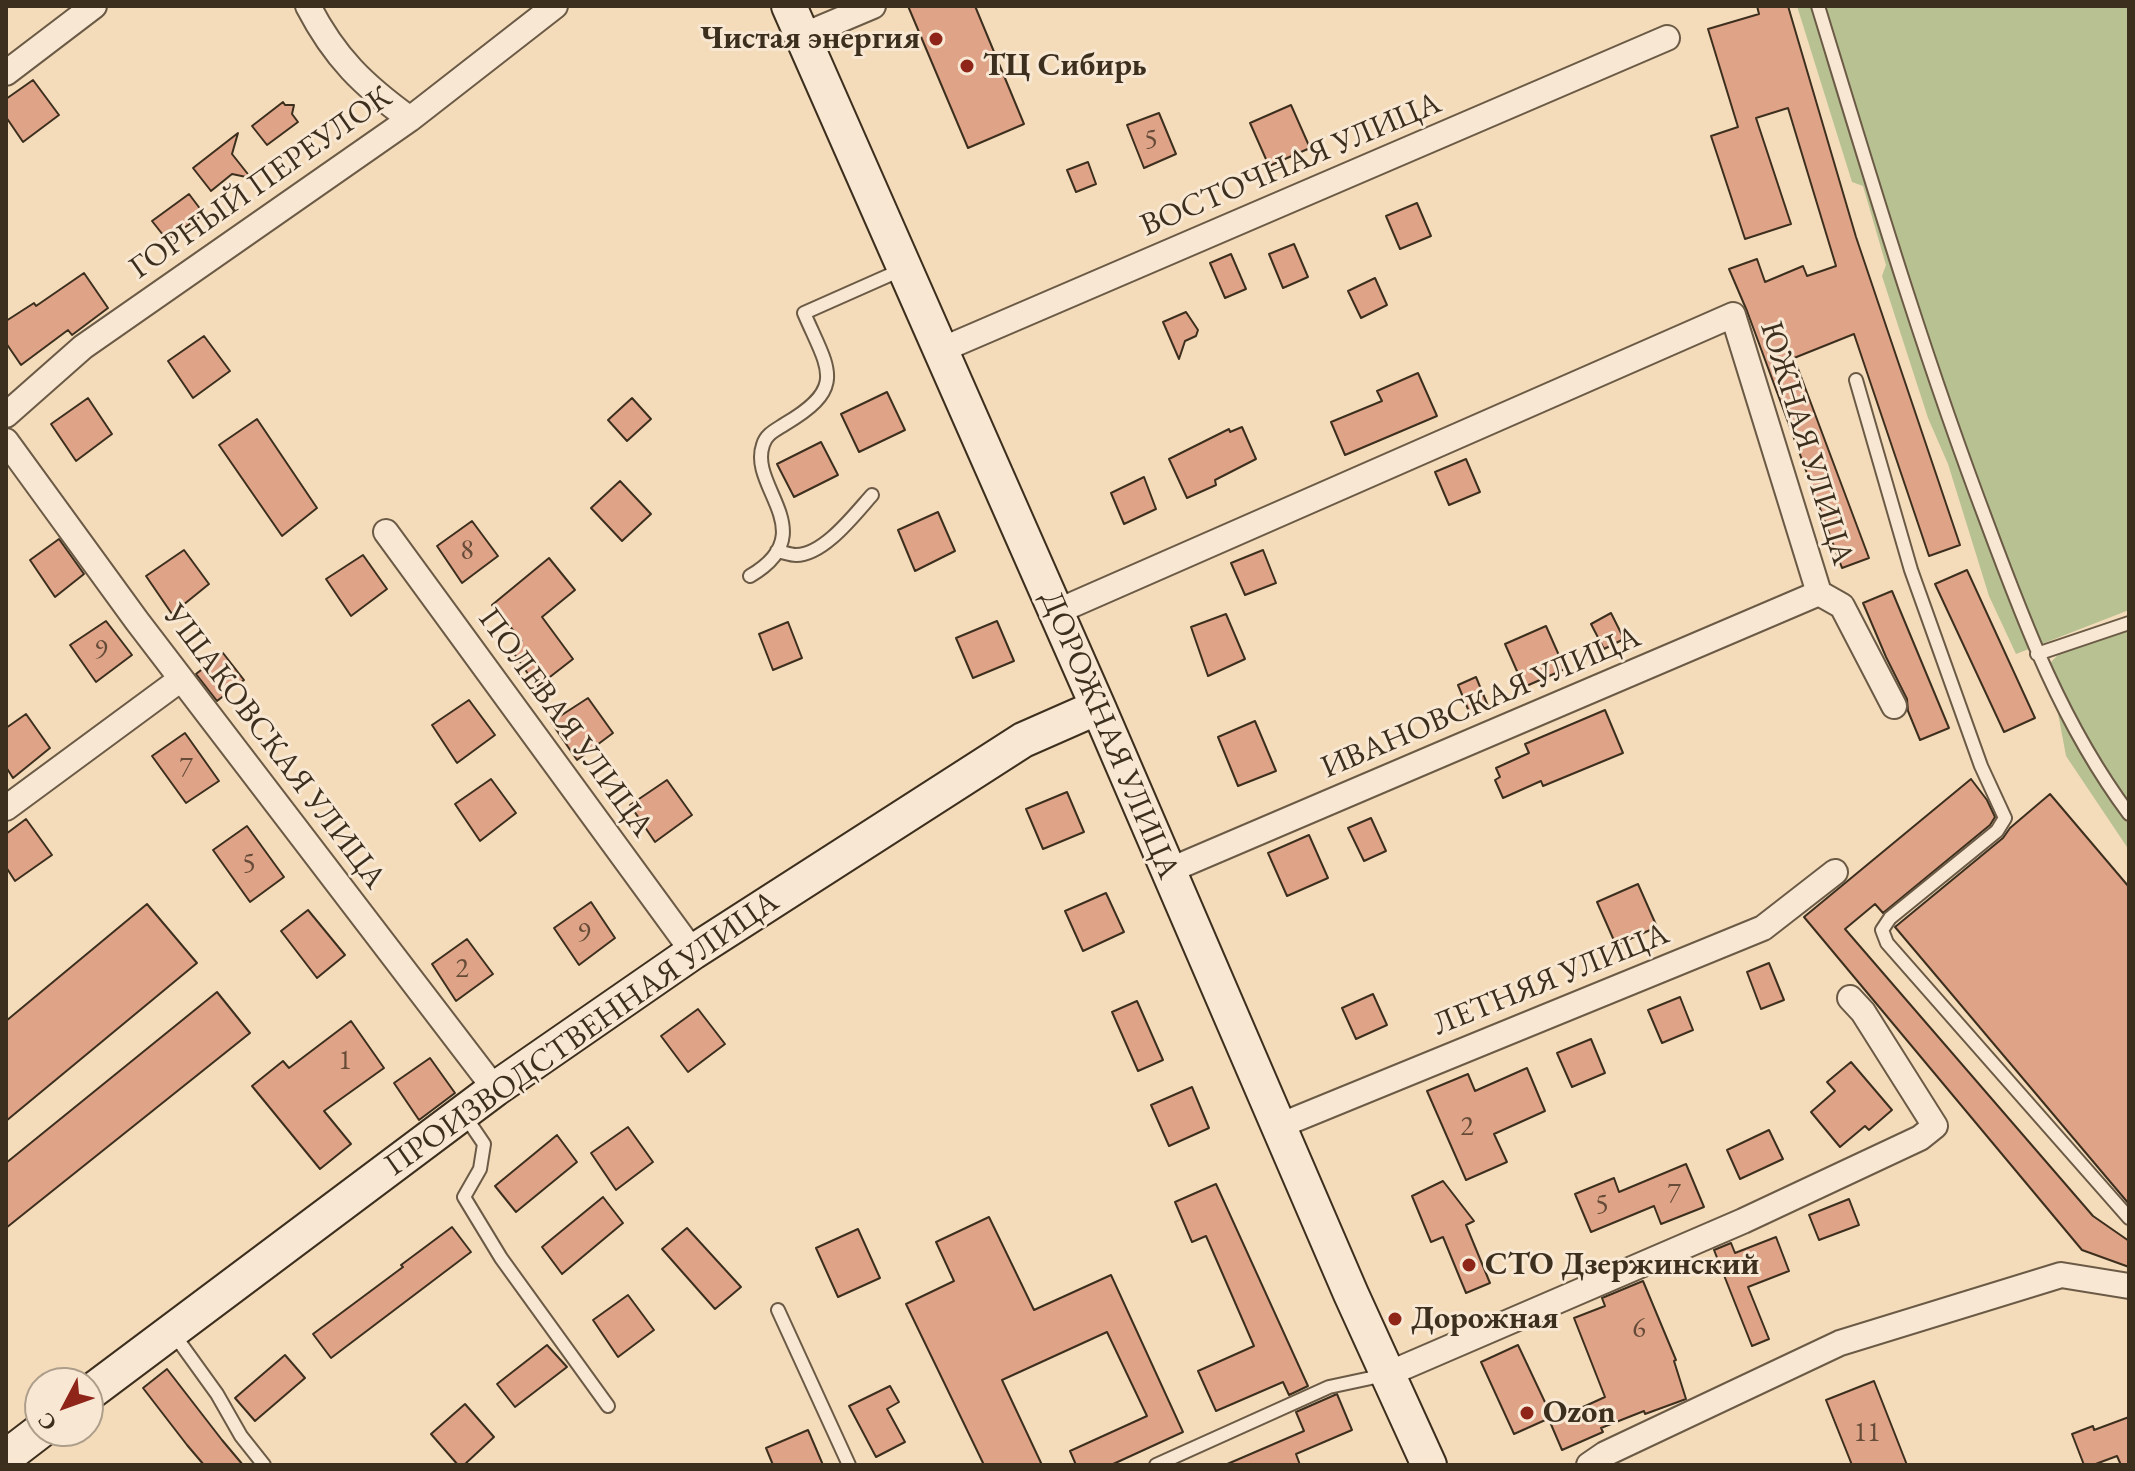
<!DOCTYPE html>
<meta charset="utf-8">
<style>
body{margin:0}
#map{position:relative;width:2135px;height:1471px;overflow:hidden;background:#f4dcbb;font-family:"EB Garamond",serif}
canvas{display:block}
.frame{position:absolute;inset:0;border:8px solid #3d2f1e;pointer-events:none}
.north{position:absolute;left:24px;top:1367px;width:80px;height:80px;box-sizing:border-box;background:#f8e8d3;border:2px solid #ad9e8b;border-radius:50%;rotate:229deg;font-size:22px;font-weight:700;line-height:32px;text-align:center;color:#3d2f1e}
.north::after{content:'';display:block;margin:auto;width:28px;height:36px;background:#8f2418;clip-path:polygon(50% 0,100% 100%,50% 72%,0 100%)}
</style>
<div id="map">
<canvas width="2135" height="1471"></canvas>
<div class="frame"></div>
<div class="north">С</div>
</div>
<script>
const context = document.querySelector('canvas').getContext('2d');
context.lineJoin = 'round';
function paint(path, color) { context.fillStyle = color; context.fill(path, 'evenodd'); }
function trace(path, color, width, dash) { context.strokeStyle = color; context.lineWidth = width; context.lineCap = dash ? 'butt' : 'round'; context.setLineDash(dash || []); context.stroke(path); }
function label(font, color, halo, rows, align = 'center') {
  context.font = font + ' "EB Garamond",serif'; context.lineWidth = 6; context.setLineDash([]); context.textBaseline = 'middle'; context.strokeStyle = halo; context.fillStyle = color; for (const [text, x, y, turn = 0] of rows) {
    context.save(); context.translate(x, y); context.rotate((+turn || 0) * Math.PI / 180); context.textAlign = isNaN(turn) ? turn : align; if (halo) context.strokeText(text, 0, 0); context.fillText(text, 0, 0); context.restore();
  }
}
const green = new Path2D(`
 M1797,6H2129V610L2016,654L1989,596L1948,464L1928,418L1882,276L1886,265L1863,186L1852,182Z
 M2129,630V850L2066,756L2049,665C2067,640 2101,637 2129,630Z`);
const building = new Path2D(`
 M908,6H975L1024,124L968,148Z
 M1757,6H1788L1856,237L1960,545L1929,556L1854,334L1794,358L1869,558L1842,568L1747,311L1729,269L1757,259L1765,282L1803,266L1807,276L1836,266L1788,108L1756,118L1791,224L1745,239L1711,136L1738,127L1708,29L1759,14Z
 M33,80L59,115L23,142L6,117V99Z
 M283,102L285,105H294L292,114L298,122L267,145L252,126Z
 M1291,105L1310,148L1269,166L1250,123Z
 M1159,113L1176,154L1144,168L1127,125Z
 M238,133L232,154L251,178L232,174L211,191L193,168Z
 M1088,162L1096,184L1076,192L1067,170Z
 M189,194L204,214L167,240L152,221Z
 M1417,203L1431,236L1400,249L1386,216Z
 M1294,244L1308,277L1283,288L1269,254Z
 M1231,254L1246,289L1225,298L1210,263Z
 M84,273L108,308L72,335L68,330L21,365L6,343V321L34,303L36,306Z
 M1375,278L1387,305L1361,318L1348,291Z
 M1186,312L1198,330L1196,336L1185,341L1179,359L1163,322Z
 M204,336L230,371L193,398L168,361Z
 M1418,373L1437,416L1345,455L1331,422L1382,401L1377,391Z
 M887,392L905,430L859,452L841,414Z
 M88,398L112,434L76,461L51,424Z
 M632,398L651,419L627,441L608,420Z
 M257,419L317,508L282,536L219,445Z
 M1242,427L1256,459L1215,480L1216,485L1187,498L1169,459L1229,429L1230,432Z
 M821,442L838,475L794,497L777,464Z
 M1466,459L1480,492L1449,505L1435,472Z
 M1144,477L1156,509L1124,524L1111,493Z
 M620,481L651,514L622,541L591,508Z
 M938,512L955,551L915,571L898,530Z
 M472,521L498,556L462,583L437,546Z
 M59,539L84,574L55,597L30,560Z
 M184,550L209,584L172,614L146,576Z
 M1263,550L1276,583L1245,595L1231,563Z
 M363,555L387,589L351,616L326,579Z
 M549,558L575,590L542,617L573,659L537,687L511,649L522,641L492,605Z
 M1967,570L2035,718L2004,732L1935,584Z
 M1892,591L1949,728L1920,740L1908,711L1907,699L1886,657L1863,603Z
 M1611,613L1624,639L1604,649L1591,624Z
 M1226,614L1245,659L1208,676L1191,627Z
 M106,621L132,655L96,682L70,645Z
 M997,621L1014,661L973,678L956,638Z
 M788,622L802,658L773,670L759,634Z
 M1546,626L1565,669L1524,687L1505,644Z
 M223,653L244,680L217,701L196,674Z
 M1476,677L1488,706L1470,714L1458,685Z
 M588,698L613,733L577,760L551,722Z
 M469,700L495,735L457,763L432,725Z
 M1605,710L1623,753L1543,786L1541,781L1503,798L1495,780L1500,777L1496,768L1529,753L1525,744Z
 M26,714L50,748L13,778L6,767V728Z
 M1255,721L1276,771L1238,786L1218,737Z
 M185,733L219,781L186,803L152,756Z
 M491,779L516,813L480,841L455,804Z
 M1971,779L1987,800L1995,817L1990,825L1883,913L1875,904L1845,929L2093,1216L2129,1241V1267L2082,1250L1804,917Z
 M667,780L692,815L655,842L630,805Z
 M1067,792L1084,832L1043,849L1026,809Z
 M2050,794L2129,887V1204L1895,927L2003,838L2010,828Z
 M1371,818L1386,851L1364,861L1348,828Z
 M26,819L52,855L15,881L6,867V834Z
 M247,826L284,877L250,902L213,850Z
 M1309,835L1328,878L1287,896L1268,853Z
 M1638,884L1657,927L1616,945L1597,902Z
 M1106,893L1124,932L1083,951L1065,911Z
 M591,902L615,938L579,965L554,928Z
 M147,904L197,963L6,1121V1021Z
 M308,910L345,955L317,978L281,931Z
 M467,939L493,974L456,1001L432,964Z
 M1769,963L1784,1000L1761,1009L1747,972Z
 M217,992L250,1033L6,1228V1163Z
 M1373,994L1387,1025L1356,1039L1342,1008Z
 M1680,997L1693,1030L1662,1043L1648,1010Z
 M1137,1001L1163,1060L1138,1071L1112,1012Z
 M698,1009L725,1044L688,1072L661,1036Z
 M351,1021L384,1068L324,1111L351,1144L320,1169L252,1086L283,1061L289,1068Z
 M1591,1039L1605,1073L1572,1087L1557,1053Z
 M430,1058L455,1093L419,1120L394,1083Z
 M1851,1062L1892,1110L1869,1130L1865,1126L1840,1147L1811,1112L1835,1091L1827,1082Z
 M1527,1068L1545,1111L1494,1134L1507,1162L1466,1180L1427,1091L1468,1074L1475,1091Z
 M1192,1087L1209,1128L1169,1146L1151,1105Z
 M628,1127L653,1162L616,1190L591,1153Z
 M1769,1130L1783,1159L1740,1179L1727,1150Z
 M557,1135L577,1162L516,1212L495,1186Z
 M1686,1164L1704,1207L1661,1224L1654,1206L1591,1232L1575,1194L1614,1178L1619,1192Z
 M1443,1181L1474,1221L1466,1225L1490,1283L1466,1293L1443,1237L1431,1242L1412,1196Z
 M1216,1184L1308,1386L1289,1395L1283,1382L1216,1411L1198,1371L1254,1346L1206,1236L1192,1242L1175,1202Z
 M603,1197L623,1223L562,1274L542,1247Z
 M1849,1199L1859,1225L1819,1240L1809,1215Z
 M989,1217L1034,1310L1111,1275L1183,1432L1111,1465H1076L1070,1451L1147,1416L1107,1332L1002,1380L1042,1465H984L906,1304L954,1281L936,1242Z
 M452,1227L471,1252L331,1358L313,1334L403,1267L401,1265Z
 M687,1228L741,1287L715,1309L662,1249Z
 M858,1229L880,1278L838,1297L816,1248Z
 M1776,1237L1789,1271L1748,1287L1769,1339L1752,1346L1714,1250L1731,1243L1735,1253Z
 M1643,1281L1676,1360L1674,1361L1686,1399L1645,1414L1644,1411L1601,1428L1603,1432L1562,1450L1550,1422L1605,1397L1574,1318L1605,1306L1602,1298Z
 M628,1295L654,1330L618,1357L593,1320Z
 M547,1345L567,1367L515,1407L497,1384Z
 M1518,1345L1552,1417L1514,1434L1481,1362Z
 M285,1355L305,1378L255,1421L235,1398Z
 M167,1369L222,1440L243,1465H204L187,1445L143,1388Z
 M1874,1381L1907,1465H1852L1826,1400Z
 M890,1386L899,1402L887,1409L905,1442L876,1457L849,1406Z
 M1337,1394L1352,1430L1296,1454L1300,1465H1225L1304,1431L1296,1412Z
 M465,1404L494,1437L464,1465H458L431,1434Z
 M2129,1417V1465H2121L2117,1456L2093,1465H2084L2072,1434L2093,1426L2094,1430Z
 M808,1430L823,1465H773L766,1448Z`);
const lane = new Path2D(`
 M1818,6C1871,179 1922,351 1986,520C2025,625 2062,724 2129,814
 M1856,380L1911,570L1981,766L2005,818L1997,831L1890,918L1882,930L1887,943L2129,1218
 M777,551C783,552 790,555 796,555C824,555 855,514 872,495
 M750,576C824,533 748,487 763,445C766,434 776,430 785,424C848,387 828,369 804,313L901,270
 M2037,654L2129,623
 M465,1116L484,1144L480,1169L464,1197L501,1258L608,1406
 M778,1310L849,1465
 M173,1333L217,1394L241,1436L264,1465
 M1156,1465L1329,1387L1385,1375`);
const street = new Path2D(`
 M308,6C335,58 363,85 410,119
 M802,36L873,6
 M6,73L94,6
 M941,350L1667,38
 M6,415L83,347L410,119L555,6
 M6,441L137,621L495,1089
 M386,532L693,952
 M1056,612L1733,315L1819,593L1842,606L1894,706
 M6,808L181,679
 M1168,871L1819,593
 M1279,1126L1763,928L1835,872
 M1388,1374L1743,1221L1920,1138L1935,1126L1863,1012L1850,998
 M1589,1465L1605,1454L1840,1343L2061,1275L2129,1286`);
const secondary = new Path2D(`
 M789,6L1098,707L1351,1294L1429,1465
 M88,1394L495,1089L693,952L1023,740L1098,707
 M6,1457L40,1431`);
const markers = [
 [936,39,8,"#8f2418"],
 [967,66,8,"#8f2418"],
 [1469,1265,8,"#8f2418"],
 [1395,1319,8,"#8f2418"],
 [1527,1413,8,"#8f2418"]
];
const numberNames = [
 ["5",1151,140],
 ["8",467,551],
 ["9",101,650],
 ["7",186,768],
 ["5",249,864],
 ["9",584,933],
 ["2",462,969],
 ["1",345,1061],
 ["2",1467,1127],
 ["7",1674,1194],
 ["5",1602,1205],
 ["6",1639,1329],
 ["11",1867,1433]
];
const poiNames = [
 ["Чистая энергия",920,39,"right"],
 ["ТЦ Сибирь",983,66],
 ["СТО Дзержинский",1485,1265],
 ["Дорожная",1411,1319],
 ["Ozon",1543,1413]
];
const streetNames = [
 ["ВОСТОЧНАЯ УЛИЦА",1291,165,-23],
 ["ГОРНЫЙ ПЕРЕУЛОК",261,183,-35],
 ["ЮЖНАЯ УЛИЦА",1806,443,73],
 ["ИВАНОВСКАЯ УЛИЦА",1481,703,-23],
 ["ПОЛЕВАЯ УЛИЦА",565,723,54],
 ["ДОРОЖНАЯ УЛИЦА",1109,735,67],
 ["УШАКОВСКАЯ УЛИЦА",274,747,53],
 ["ЛЕТНЯЯ УЛИЦА",1551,980,-22],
 ["ПРОИЗВОДСТВЕННАЯ УЛИЦА",582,1034,-35]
];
paint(green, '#b8c192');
paint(building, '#dfa387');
trace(building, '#3d2f1e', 2);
trace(lane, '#6b5a45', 16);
trace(street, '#6b5a45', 28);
trace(secondary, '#3d2f1e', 38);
trace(lane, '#f8e8d3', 12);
trace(street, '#f8e8d3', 24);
trace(secondary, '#f8e8d3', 34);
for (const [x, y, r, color] of markers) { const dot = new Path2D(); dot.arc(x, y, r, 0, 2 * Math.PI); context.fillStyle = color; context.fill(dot); trace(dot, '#f8e8d3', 3); }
label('28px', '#664c38', null, numberNames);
label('bold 32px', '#3d2f1e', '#f8e8d3', poiNames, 'left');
label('32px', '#3d2f1e', '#f8e8d3', streetNames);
</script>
